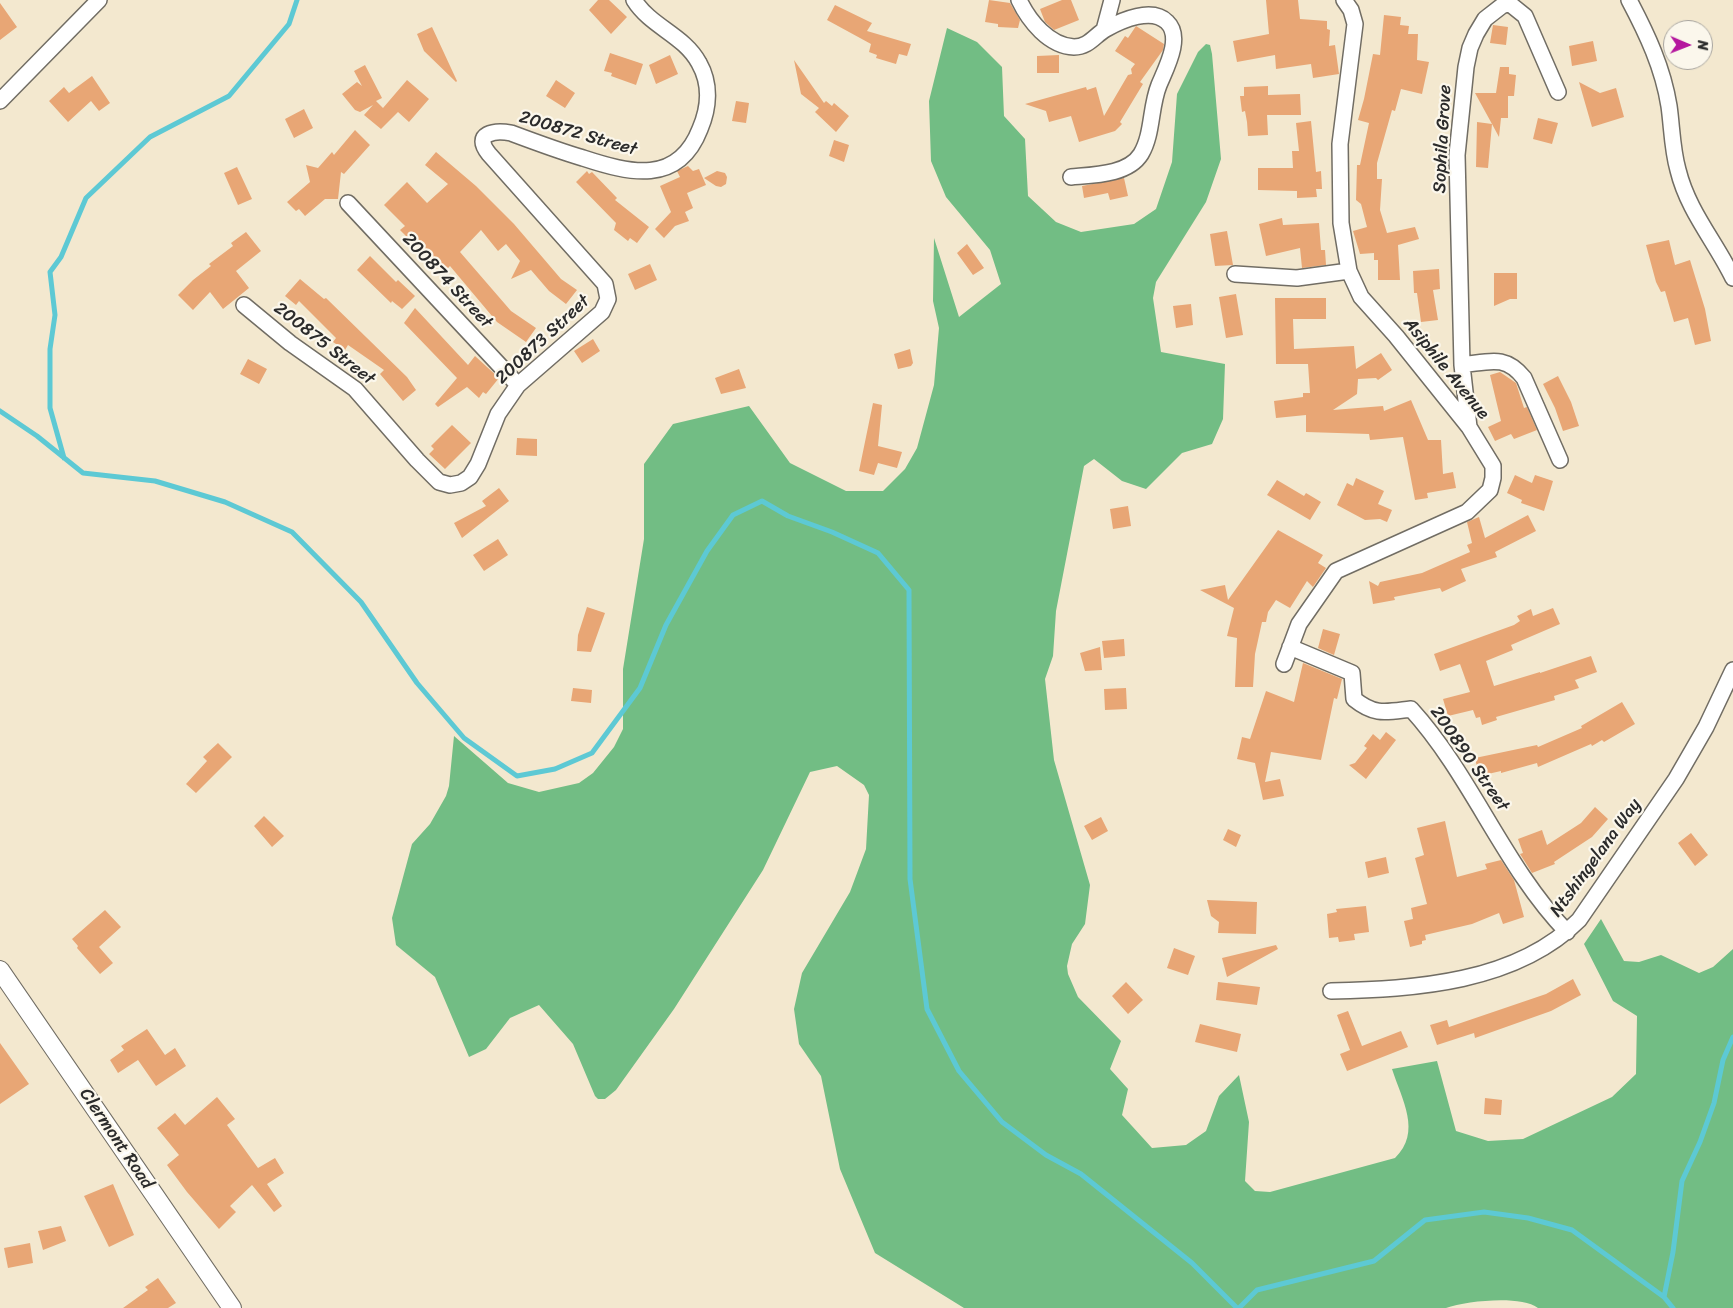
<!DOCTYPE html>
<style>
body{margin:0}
#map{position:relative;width:1733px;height:1308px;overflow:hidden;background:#f3e8cf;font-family:Sriracha,sans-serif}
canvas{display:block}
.north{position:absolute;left:1663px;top:20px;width:50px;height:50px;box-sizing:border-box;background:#fbf7ec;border:1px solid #a8a59f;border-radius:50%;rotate:91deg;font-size:14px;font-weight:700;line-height:20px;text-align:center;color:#2b2b2b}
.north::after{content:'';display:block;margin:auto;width:18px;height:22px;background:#b5179e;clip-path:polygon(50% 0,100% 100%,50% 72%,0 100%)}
</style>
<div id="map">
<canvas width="1733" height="1308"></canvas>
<div class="north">N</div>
</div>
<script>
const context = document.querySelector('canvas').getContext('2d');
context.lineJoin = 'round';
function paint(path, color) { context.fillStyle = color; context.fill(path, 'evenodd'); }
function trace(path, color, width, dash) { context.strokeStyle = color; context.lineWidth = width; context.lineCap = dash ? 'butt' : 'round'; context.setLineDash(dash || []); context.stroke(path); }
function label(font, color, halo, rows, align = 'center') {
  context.font = font + ' Sriracha,sans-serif'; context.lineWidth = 4.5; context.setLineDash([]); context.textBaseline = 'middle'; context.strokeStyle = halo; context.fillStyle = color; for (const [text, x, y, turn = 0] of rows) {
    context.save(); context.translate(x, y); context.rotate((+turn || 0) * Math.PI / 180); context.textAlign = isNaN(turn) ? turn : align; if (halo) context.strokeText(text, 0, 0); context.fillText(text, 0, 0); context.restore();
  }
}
const forest = new Path2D(`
 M947,28L977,42L1002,67L1004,116L1025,139L1028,196L1056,222L1081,232L1134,224L1156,209L1172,162L1177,94L1198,52L1206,44L1210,45L1212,54L1221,159L1206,202L1156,282L1153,298L1161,352L1225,364L1223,419L1212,444L1182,453L1146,489L1122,481L1094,459L1084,466L1056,611L1053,656L1045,679L1054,760L1090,885L1085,924L1072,944L1067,966L1068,974L1078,997L1121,1041L1110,1069L1128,1089L1122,1115L1152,1148L1186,1145L1206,1131L1219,1096L1239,1075L1249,1122L1245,1181L1255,1191L1270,1192L1395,1158C1422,1132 1402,1100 1392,1069L1437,1061L1456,1131L1488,1141L1523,1139L1612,1097L1636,1074L1637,1016L1613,1001L1584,944L1601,919L1624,961L1639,962L1661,955L1699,973L1713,967L1733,949V1308H1538C1520,1295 1467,1301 1446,1308H964L875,1253L840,1169L821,1076L799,1044L794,1009L802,973L850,892L866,849L869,795L864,785L837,766L810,772L763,870L674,1009L616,1090L605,1099H598L595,1096L573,1044L539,1005L510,1018L486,1049L469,1057L435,977L396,945L392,918L412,844L430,824L446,796L449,786L454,736L508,783L539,792L579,783L593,773L614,747L623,729V669L644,539V464L673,424L749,406L790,463L846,491H883L905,469L917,448L934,385L939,328L933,301L934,238L959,317L1001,284L990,250L946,197L931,161L929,101Z`);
const stream = new Path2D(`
 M0,411L37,436L83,473L155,481L225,502L292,532L361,602L417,683L464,738L517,776L555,769L592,753L640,688L666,625L707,551L733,515L762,501L788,516L832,532L878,553L909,590L910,879L927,1009L959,1071L1002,1122L1046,1155L1081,1174L1192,1263L1237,1308
 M64,458L50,408V349L55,315L50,272L61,257L86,198L150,137L229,96L289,24L297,0
 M1664,1297L1673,1252L1682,1181L1700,1142L1714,1103L1723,1060L1733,1037
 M1239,1308L1257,1290L1374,1261L1425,1220L1484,1212L1528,1218L1572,1230L1664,1297L1673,1308`);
const building = new Path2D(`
 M598,0H609L627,17L611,34L589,10Z
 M989,0L1010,3L1020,20L1018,28L998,27V24L985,22Z
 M1062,0H1071L1079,20L1054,30L1045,22L1040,9Z
 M1266,0H1298L1300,19L1327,21V29L1330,30L1329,46L1335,45L1339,74L1313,78L1311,64L1276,69L1275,55L1237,62L1233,41L1269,34Z
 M0,3L17,27L0,40Z
 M835,5L872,23L867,31L911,44L907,56L899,54L896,64L876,58L877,55L869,52L871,44L827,20Z
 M1384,15L1401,17L1400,25L1409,26L1408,34H1418L1417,60L1429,62L1422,94L1401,89L1395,111L1392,110L1377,163V179H1382L1380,210L1387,233L1415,227L1419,239L1398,245L1400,280H1378V260H1374V253L1360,254L1353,231L1367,227L1361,204L1356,200L1357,165H1360L1369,123L1358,120L1364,99L1373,54L1380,55Z
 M1493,25L1508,27L1506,45L1490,43Z
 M1136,26L1164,44L1163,50L1140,82L1143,84L1120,122L1122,124L1115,131L1079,142L1071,116L1049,122L1046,111L1025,104L1086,87L1087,90L1096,87L1104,116L1128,75L1132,74L1131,69L1135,64L1115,51L1125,36L1128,38Z
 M432,27L457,81L456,82L424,51L417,34Z
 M1593,41L1597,61L1572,66L1569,46Z
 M610,53L643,64L636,85L611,76L612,73L604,71Z
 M670,55L678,74L656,84L649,65Z
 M1059,55V73H1037V56Z
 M794,60L824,103L826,101L832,106L834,103L849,116L836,132L815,112L819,108L801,94Z
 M365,65L382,98L376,101L383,108L407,80L429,99L409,122L398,112L381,129L364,115L373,105L360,112L355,110L342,94L357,82L362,86L354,71Z
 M1500,67H1509V74L1516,75L1514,96H1508V118H1501L1499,137L1492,124L1488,168L1476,167L1477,122L1492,124L1475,93H1496Z
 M92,76L110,103L99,111L91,101L68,122L49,101L64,87L69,93Z
 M556,80L575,93L565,108L546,96Z
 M1579,82L1600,93L1616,88L1624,117L1592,127Z
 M1268,86V95L1300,94L1301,115H1267L1268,135L1248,136L1247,122L1245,111L1242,112L1240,96H1244V87Z
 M736,101L749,103L746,123L732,121Z
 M304,109L313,128L294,138L285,119Z
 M1538,118L1558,123L1552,144L1533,139Z
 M1311,121L1316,172L1321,171L1322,189H1316L1317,197L1297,198V191L1258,190V168H1293L1292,151H1299L1296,123Z
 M355,130L370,145L344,174L341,172L338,199H325L305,216L299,209L296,211L287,202L310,182L306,165L318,168L332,152L334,155Z
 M834,140L849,145L844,162L829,156Z
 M436,152L476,186L514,224L561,279L577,290L566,304L549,291L531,270L511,279L520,261L506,244L498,251L481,230L460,252L511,311L536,328L526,342L497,322L450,266L447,269L438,262L436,265L411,237L409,239L400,230L405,226L384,205L407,182L427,203L448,184L425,165Z
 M688,166L693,171L699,169L706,185L687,193L693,208L685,212L689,221L675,226L664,238L655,229L671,212L660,186L680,177L677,171Z
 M237,167L252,199L238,205L224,173Z
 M587,171L589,174L592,172L617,198L615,200L649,227L637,243L630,238L628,241L614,230L616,223L576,182Z
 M717,171L725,173L727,177L726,184L721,187L716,186L704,178Z
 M1124,178L1128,196L1110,200L1108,193L1084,198L1082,186Z
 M1282,218L1283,225L1319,223L1321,250H1325L1326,265L1302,268L1300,248L1266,256L1259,224Z
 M1227,231L1233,265L1215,266L1210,234Z
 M246,232L261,251L236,271L249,288L223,309L210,292L193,310L178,295L193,280L211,266L209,264L233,246L231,243Z
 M1669,240L1675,265L1690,260L1705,309L1711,341L1695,345L1688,318L1674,322L1665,291L1661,292L1656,282L1646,245Z
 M967,244L984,268L973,275L957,253Z
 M370,256L396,282L398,280L415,296L402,309L392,301L391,303L357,270Z
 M650,264L657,280L635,290L628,274Z
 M1439,269L1440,289L1433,290L1438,320L1421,322L1417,293H1414L1413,271Z
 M1494,273H1517V299H1510L1494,306Z
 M300,279L324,299L326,298L407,377L416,390L403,401L380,374L384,370L348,345L345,350L333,342L336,338L299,301L296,305L285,296Z
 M1236,294L1243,335L1226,338L1219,297Z
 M1275,298H1326V319H1293L1294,349L1354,346L1356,369L1381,353L1392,370L1378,380L1376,378L1358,379L1357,394L1333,410L1383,406L1384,411L1411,400L1428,440H1441L1443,474L1453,472L1456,488L1427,493L1428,498L1415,500L1403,437L1370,440L1369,434L1306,432V415L1276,418L1274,401L1303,397V393H1310L1308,364H1276Z
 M1191,304L1193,325L1176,328L1173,306Z
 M415,308L468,365L475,356L499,378L486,394L483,392L479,398L467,387L438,407L435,404L457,378L404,323Z
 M593,339L600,351L582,363L574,351Z
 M910,349L913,363L911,366L898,369L894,354Z
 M248,359L267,369L259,384L240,374Z
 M739,369L746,388L721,394L715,378Z
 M1500,372L1516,383L1524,408L1527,407L1537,430L1514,439L1511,434L1495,441L1488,427L1501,421L1490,375Z
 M1558,376L1571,402L1579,426L1563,431L1555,408L1543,384Z
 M873,403L882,405L878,446L902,452L897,468L878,463L874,475L859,471Z
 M452,425L471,443L445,469L429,454L434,449L431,446Z
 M517,438L537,439V456L516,455Z
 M1515,475L1532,483L1535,475L1553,481L1544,511L1521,503L1522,500L1507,493Z
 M1356,478L1384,491L1378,504L1392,510L1387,522L1380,519L1365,520L1337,505L1347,483L1353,486Z
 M1277,480L1304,496L1306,493L1321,502L1310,520L1267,495Z
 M499,488L509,501L462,538L454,523L486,506L482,501Z
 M1128,506L1131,526L1113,529L1110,509Z
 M1528,515L1536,531L1495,552L1497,557L1461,569L1466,581L1442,592L1440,588L1394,597L1395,600L1373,604L1369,581L1378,586L1380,582L1422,573L1470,552L1467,545L1472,543L1467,522L1479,517L1485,538Z
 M1278,530L1323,555L1318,563L1326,568L1313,587L1307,581L1290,608L1276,600L1268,612L1266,622H1262L1255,654L1253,687H1235L1237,638L1227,636L1234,608L1200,590L1225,585L1228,600Z
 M498,539L508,555L484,571L473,555Z
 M587,607L605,613L591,652L577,651L578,635Z
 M1553,608L1560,624L1511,645L1513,650L1486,661L1494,686L1540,672V673L1591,656L1597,672L1575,680L1579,688L1554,696L1555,700L1496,717L1497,720L1482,725L1480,717L1476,718L1473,710L1448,716L1443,699L1470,692L1460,664L1440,671L1434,654L1514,625L1520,621L1517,616L1531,609L1533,616Z
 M1323,629L1340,634L1334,655L1318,648Z
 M1124,639L1125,656L1104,658L1102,641Z
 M1100,647L1102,670L1085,671L1080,653Z
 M1303,663L1342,679L1337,699L1334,698L1321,760L1271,752L1265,782L1280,779L1284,796L1263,800L1255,763L1237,759L1242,737L1250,739L1266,691L1294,702Z
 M573,688L592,690L591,703L571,701Z
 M1126,688L1127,709L1105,710L1104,689Z
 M1622,702L1635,724L1604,742L1602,740L1592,746L1591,744L1538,767L1537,763L1501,773V771L1479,776L1475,758L1537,745L1538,747L1582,728L1581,726Z
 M1386,732L1396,740L1366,779L1349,765L1355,763L1367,748L1364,746L1373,734L1380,740Z
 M218,743L232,757L196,793L186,784L207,761L203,757Z
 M1595,807L1608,819L1592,837L1554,862L1555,864L1532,873L1520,854L1523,853L1518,839L1542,830L1547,845L1581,823Z
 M264,816L284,836L272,847L254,826Z
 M1101,817L1108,831L1092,840L1084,826Z
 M1445,821L1457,877L1487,869L1485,864L1501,860L1514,880L1524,917L1503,924L1499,913L1472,924L1425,935L1426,940L1422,941V944L1410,947L1404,921L1413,919L1411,908L1427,904L1415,858L1424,855L1417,828Z
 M1228,829L1241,835L1236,847L1223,840Z
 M1691,833L1708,855L1695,866L1678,843Z
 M1386,857L1389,873L1368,878L1365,862Z
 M1207,900L1257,902L1256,934L1218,933L1219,922L1211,916Z
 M1366,906L1369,932L1354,934L1355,940L1339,942L1338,937L1329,938L1327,914L1337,912L1336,909Z
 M105,910L121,927L99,947L113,963L100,974L77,948L78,946L72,939Z
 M1276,945L1278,949L1227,977L1222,958Z
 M1174,948L1195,956L1188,975L1167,968Z
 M1573,979L1581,995L1551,1011L1475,1038L1474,1033L1437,1045L1430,1025L1447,1020L1449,1027L1546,994Z
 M1126,982L1143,1000L1128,1014L1112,996Z
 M1218,982L1260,987L1257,1005L1216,1000Z
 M1348,1011L1362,1046L1401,1031L1408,1047L1347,1071L1340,1054L1350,1050L1337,1015Z
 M1200,1024L1241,1034L1237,1052L1195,1042Z
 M147,1029L165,1055L175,1048L186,1066L156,1086L138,1060L118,1073L110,1060L124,1050L121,1046Z
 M0,1043L29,1084L0,1104Z
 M217,1097L235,1119L227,1125L258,1168L275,1158L284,1173L267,1184L282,1206L274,1212L252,1185L230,1206L236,1212L219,1229L187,1192L167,1165L179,1155L157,1128L175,1113L185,1125Z
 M1485,1098L1502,1100L1501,1115L1484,1114Z
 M113,1184L134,1235L109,1247L84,1196Z
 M61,1226L66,1241L43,1250L38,1231Z
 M30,1243L33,1263L8,1268L4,1248Z
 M158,1278L176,1303L168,1308H123L148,1290L145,1287Z`);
const minor = new Path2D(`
 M1019,0C1029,21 1049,46 1074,47C1089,47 1095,35 1106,29C1122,20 1152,7 1167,22C1183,37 1166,68 1159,85C1150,107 1153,134 1141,154C1128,175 1093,175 1071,177
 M1629,0C1647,34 1663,68 1669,106C1672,127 1672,149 1678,170C1688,211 1715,241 1733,278
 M1104,30L1112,0
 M0,101L99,0
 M348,203L518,385
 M1235,274L1297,278L1349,271
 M244,305L290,343L355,389L417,460L439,482L450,485L461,483L470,477L478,464L498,414L518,385L602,312L608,299L605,284L489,154C472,133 495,130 511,133C535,142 559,151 583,158C629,173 678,186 700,129C709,108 711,84 699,63C684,35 651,27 634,0
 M1462,365C1489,362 1505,354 1524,378L1560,460
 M1469,427L1462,365L1457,155L1466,67L1470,48L1476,34L1485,19L1503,5L1510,4L1525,16L1558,92
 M1290,647L1352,673L1354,699C1375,716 1386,712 1411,709C1472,776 1504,867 1567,932
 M1284,664L1299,624L1336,571L1467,512L1490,490L1493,478V466L1469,427L1396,336L1361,297L1349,271L1341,223L1340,144L1355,24L1351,10L1344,0
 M1331,991C1415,989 1516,983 1579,920L1676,779L1706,727L1733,670`);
const tertiary = new Path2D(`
 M0,970L232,1308`);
const streetNames = [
 ["200872 Street",578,134,16],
 ["Sophila Grove",1443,139,-87],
 ["200874 Street",447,281,47],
 ["200873 Street",543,340,-43],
 ["200875 Street",324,344,38],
 ["Asiphile Avenue",1446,369,51],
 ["200890 Street",1469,759,55],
 ["Ntshingelana Way",1596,858,-54],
 ["Clermont Road",116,1139,56]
];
paint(forest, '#72bd84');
trace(stream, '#5dc9d4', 5);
paint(building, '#e8a675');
trace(minor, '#716d64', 18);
trace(tertiary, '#716d64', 20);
trace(minor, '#fff', 15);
trace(tertiary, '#fff', 18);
label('18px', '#2b2b2b', '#fbf7ec', streetNames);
</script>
